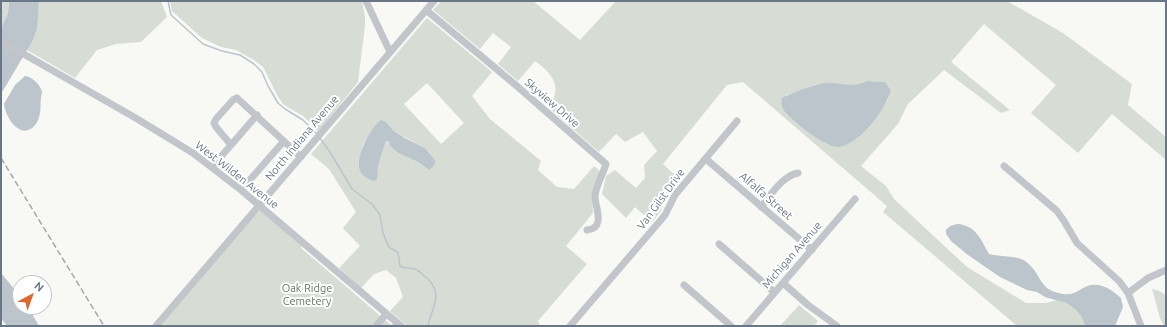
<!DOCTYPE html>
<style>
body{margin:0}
#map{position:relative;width:1167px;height:327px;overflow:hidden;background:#f8f8f5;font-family:Ubuntu,sans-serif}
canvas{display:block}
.frame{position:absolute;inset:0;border:2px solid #687685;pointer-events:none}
.north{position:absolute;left:12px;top:275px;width:40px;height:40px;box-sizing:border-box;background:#fff;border:1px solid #c3c8ce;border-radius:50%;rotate:41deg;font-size:11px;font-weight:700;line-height:16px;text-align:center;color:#687685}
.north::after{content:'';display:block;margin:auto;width:14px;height:18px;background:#db6832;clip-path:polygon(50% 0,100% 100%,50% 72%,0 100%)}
</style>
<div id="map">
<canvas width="1167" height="327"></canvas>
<div class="frame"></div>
<div class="north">N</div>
</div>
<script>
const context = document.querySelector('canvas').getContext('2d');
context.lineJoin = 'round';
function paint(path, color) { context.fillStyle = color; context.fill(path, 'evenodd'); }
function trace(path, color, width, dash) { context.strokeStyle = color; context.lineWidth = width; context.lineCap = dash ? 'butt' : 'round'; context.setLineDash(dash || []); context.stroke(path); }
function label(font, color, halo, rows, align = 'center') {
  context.font = font + ' Ubuntu,sans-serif'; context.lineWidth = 4; context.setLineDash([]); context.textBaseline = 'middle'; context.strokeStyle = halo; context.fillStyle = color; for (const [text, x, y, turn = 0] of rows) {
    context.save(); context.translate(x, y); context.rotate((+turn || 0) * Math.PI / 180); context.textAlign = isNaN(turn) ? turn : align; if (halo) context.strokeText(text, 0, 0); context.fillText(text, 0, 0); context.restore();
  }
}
const green = new Path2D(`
 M1,1H9L8,13L2,27Z
 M39,1H161L167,17L141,42L116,44L97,50L75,78L27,50C38,31 36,22 39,1Z
 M170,1H362L365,17V26L358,82L318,132L313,125L303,116L284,105L278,97L263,67L254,60L236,50L221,47L202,38L172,11Z
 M441,1H533L580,40L616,1H1007L1063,33L1132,84L1128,105L1166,137V160L1112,114L1078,153L1031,113L1056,85L984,24L951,62L1010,110L1001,113L944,70L908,104L898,124L861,166L886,186L894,199L967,267L1026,303H1046L1057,300L1066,303L1073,307L1079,312L1084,320L1085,326H1017L883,212L887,206L743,82L727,85L663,164L680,180L665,197L661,211L652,222L635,207L626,218L602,194L606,176L615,170L636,188L645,178L644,165L657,151L643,132L625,142L616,134L599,152L548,107C564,88 552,73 535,61L518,81L498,64L511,47L493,33L480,49L433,10ZM867,81L885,82L891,90L888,99L875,118L828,145L795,122L785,112L786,95L827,83L844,85H859Z
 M427,18L492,72L472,96L490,119L541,161L538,170L557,187L574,189L594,166L601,172L592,193L593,213L566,246L587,264L538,321L540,326H407L390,311L403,297L396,278L386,270L374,274L361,288L339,268L360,246L343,228L356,212L329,169L311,154ZM427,83L464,123L441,144L404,104ZM386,122L394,131L425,148L436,161L429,170L418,162L398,153L390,146L389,140L386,141L378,166H358L363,145L372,130Z
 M261,211L302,246L301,248L391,325L393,323L396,326H160L257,212Z
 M1152,289L1159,291L1166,295V326H1164L1160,318Z
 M799,305L818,321L814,326H780Z`);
const water = new Path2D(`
 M9,1H39L37,28L33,40L1,94V29L8,13Z
 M25,76C31,76 41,85 42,92C42,94 41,96 41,98C40,103 41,108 40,113C38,127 26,137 15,126C9,120 5,112 4,104L15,85Z
 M867,81L885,82L891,90C885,110 861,143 839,147C828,149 793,122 786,113C782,108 781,104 782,98C788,94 819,83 827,83C842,82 852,89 867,81Z
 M381,120L386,122L394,131L405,138L425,148L436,161L433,167L429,170L418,162L398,153L390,146L389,141H386L378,166L377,179L374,181C367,179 360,175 359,167C357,155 371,126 381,120Z
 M957,224C976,225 981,240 989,254C1000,257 1015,255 1025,261C1043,274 1037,290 1063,294C1077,296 1080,287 1091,285C1103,283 1113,291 1121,298L1123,307L1115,326H1085C1083,315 1075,308 1066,303L1045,297L1037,292L1027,290L1000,277L968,255L951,241L946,234V230L950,226Z
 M1,273L20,296V307H28L39,326H7L1,318Z`);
const stream = new Path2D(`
 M168,1L171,15L203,44L222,51L240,55L254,64L262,72L268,86L278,103L285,109L303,120L318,135
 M320,138L330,152L352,189L372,204L380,215L383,233L387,243L390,248L398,252L400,266C405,269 410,267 415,269C420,271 424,276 428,279C444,295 431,309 428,326`);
const minor = new Path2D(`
 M366,1L390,52
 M426,10L518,87L606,164C603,174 597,184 595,195C594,205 607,228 587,230
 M1,41L134,117L193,153L241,190L401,326
 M231,145L216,127L214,123L216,119L233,100L237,98L301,157
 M706,159L812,250
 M1004,166L1057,211L1064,221L1077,243L1119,281L1128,293L1141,326
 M212,167L257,115
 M241,190L284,141
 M761,207C771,195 782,176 798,173
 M719,244L774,292
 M783,283L808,305L837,326
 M684,285L731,326
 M1128,293L1148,278L1166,270
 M156,326L434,1
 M376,326L386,314
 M570,326L660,221L665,215L675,195L737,121
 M746,326L855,199`);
const rail = new Path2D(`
 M1,158L104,326`);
const streetNames = [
 ["Skyview Drive",552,103,41],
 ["North Indiana Avenue",302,138,-50],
 ["West Wilden Avenue",237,175,38],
 ["Alfalfa Street",766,196,41],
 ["Van Gilst Drive",661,199,-54],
 ["Michigan Avenue",792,255,-49]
];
const parkNames = [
 ["Oak Ridge",307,288],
 ["Cemetery",307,301]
];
paint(green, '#d7ddd5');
paint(water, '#bcc5cb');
trace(stream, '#bcc5cb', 1.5);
trace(minor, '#c2c5c9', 7);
trace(rail, '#a3a8ae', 1.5, [6, 3]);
label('11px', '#687685', '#fff', streetNames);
label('11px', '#657763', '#fff', parkNames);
</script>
